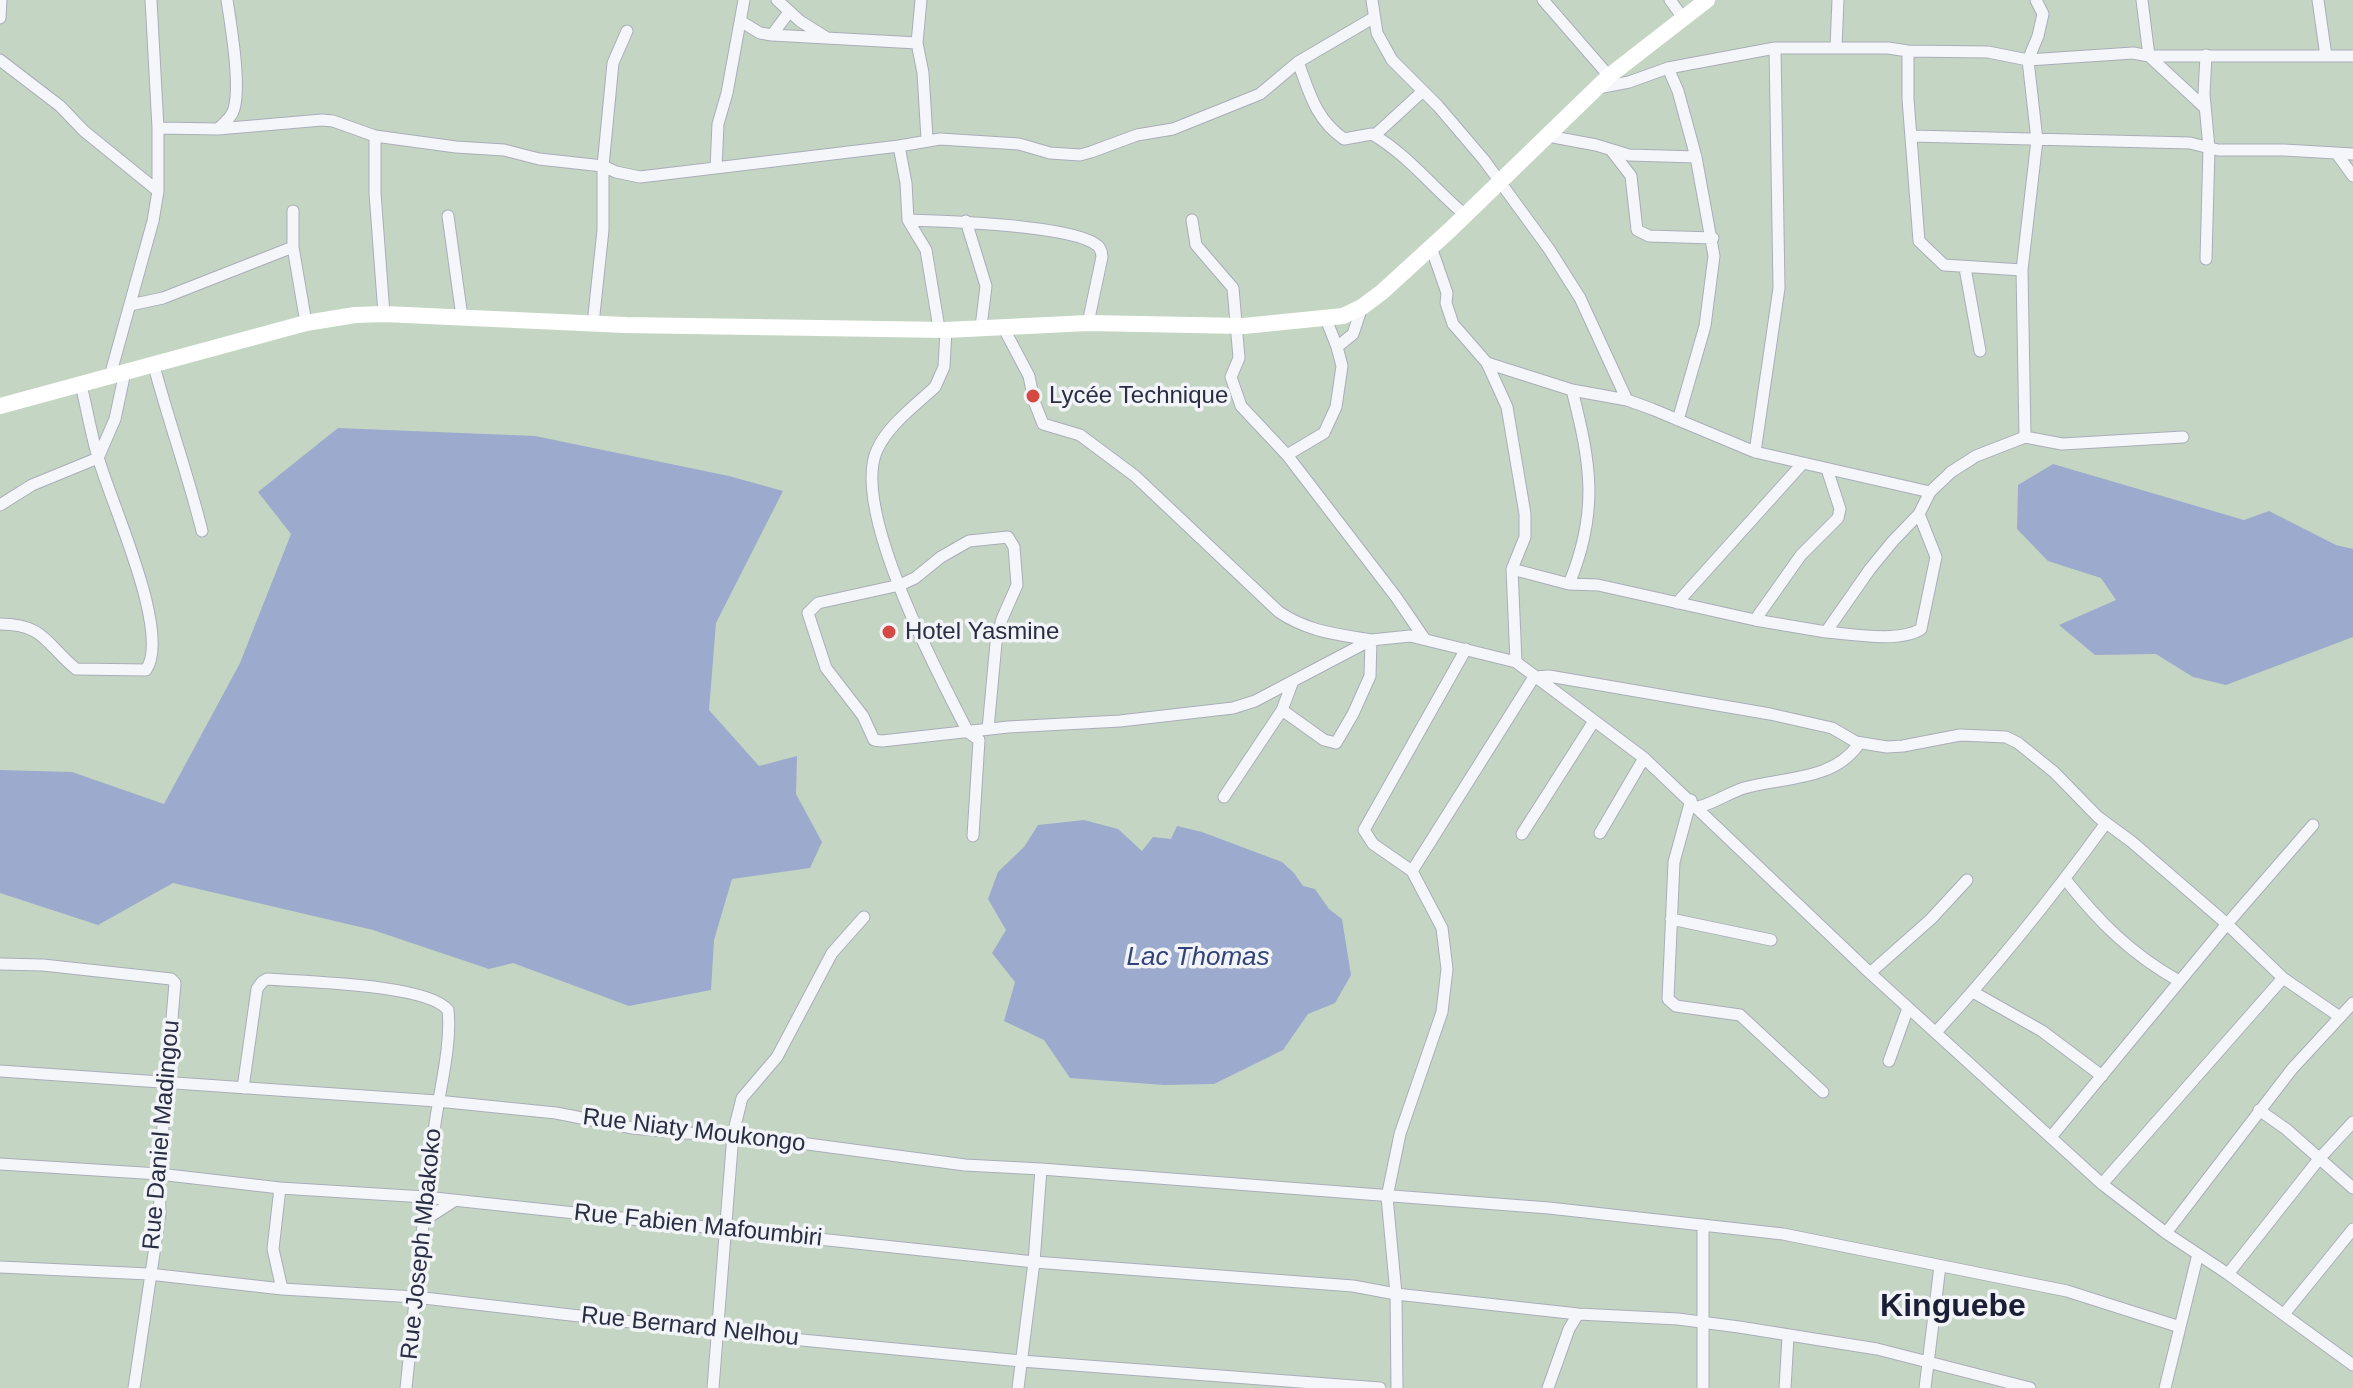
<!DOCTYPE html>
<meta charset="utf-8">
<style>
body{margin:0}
canvas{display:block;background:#e2e4eb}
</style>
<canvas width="2353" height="1388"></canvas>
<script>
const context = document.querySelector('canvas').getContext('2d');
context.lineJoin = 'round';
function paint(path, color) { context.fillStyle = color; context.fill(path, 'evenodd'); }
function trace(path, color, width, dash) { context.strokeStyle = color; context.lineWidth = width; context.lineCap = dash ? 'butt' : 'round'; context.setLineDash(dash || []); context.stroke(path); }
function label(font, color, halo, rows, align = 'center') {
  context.font = font + ' Helvetica,sans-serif'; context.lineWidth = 7; context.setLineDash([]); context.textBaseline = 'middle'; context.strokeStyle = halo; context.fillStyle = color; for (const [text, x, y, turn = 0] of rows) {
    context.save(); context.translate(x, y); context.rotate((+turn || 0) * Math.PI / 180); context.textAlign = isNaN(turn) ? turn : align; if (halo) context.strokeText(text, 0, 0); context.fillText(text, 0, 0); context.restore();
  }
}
const green = new Path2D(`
 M0,0H2353V1388H0Z`);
const water = new Path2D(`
 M338,428L535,436L729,476L783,491L716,623L709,710L759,766L797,756L796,794L822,842L810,868L732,879L714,940L711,990L629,1006L513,963L489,969L373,930L173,883L98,925L0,893V770L72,772L164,804L240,663L291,534L258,492Z
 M2053,464L2244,520L2269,511L2336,545L2353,549V637L2226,685L2193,677L2156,654L2095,655L2059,625L2116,600L2101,578L2048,561L2017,529L2018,485Z
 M1084,820L1118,829L1142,851L1153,837L1171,839L1177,826L1202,832L1282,862L1294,873L1303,886L1315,889L1329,909L1342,919L1351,975L1335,1003L1308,1014L1283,1050L1214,1084L1164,1085L1070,1078L1044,1040L1004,1021L1015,982L992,953L1006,930L988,899L998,872L1024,847L1038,825Z`);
const street = new Path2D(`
 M777,0L800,21L827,38
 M921,0L917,43L923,73L927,139
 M1372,0L1377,33L1392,60L1438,106L1484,160L1549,249L1580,298L1627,400
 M1543,0L1609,76
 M1670,0L1683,18
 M2142,0L2149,56L2204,107
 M2318,0L2326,56
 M0,18L1,0
 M742,22L760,33L772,35L917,43
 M772,35L789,12
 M1836,47L1838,0
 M1908,51V99L1919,241L1944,265L2022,270
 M0,60L60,106L84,131L158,191
 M1298,62C1309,92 1316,120 1344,139L1372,134C1407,154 1434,189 1465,215
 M1668,68L1678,91L1696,157L1714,256L1705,326L1678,420
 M1598,88L1629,82L1668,68L1775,48H1888L1908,51L1988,52L2028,60L2133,53L2149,56H2353
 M158,128L218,129L322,120L333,121L375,136L456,147L504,150L539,159L603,166L616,172L640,177L899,146L906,183L908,220L926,250L939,328
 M218,129C224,123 232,117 234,109C241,84 231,26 227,0
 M1375,135L1423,91
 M375,136V193L384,314
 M1548,136L1596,145L1629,155L1696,157
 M1912,136L2190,143L2218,150H2284L2353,154
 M899,146L940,139L1019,144L1050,153L1080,155L1091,152L1137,135L1173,129L1260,94L1298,62L1373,18
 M1611,150L1631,176L1637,230L1649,236L1713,238
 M2337,154L2353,176
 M716,168L718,124L727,93L744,0
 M293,211V247L306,323
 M448,216L462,317
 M908,220C943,221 1075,225 1098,246C1102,250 1101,252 1102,257L1088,323
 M1192,220L1196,245L1233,288L1239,358L1231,377L1241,406L1287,455L1396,597L1424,638
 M966,221L986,286L981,327
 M1431,247L1447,293L1446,303L1453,324L1487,363L1507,407L1525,514V537L1512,569L1516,662L1644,758L1870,973L2102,1184L2166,1233L2228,1274L2353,1365
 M2206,259L2209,148L2204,94L2206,55
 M1965,268L1980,351
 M130,305L163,298L293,247
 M593,324L603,230V166L613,63L627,31
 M1003,327L1029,376L1034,401L1043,424L1080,435L1135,476L1279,612C1309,632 1336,634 1371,640
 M946,330L944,367L935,387C916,405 888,425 877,450C850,509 939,676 968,732L979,740L973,836
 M1337,347L1353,334L1362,307
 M1487,363L1572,390L1627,400L1652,409L1755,452L1930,492
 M154,366C169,422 188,475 202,531
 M110,376L153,221L158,191V128L151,0
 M2025,437L2022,270L2037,140L2028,60L2038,36L2043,14L2036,0
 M1755,452L1779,288L1775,48
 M1287,455L1324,433L1336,407L1342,366L1337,347L1326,319
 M0,505L32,485L98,458L115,419L125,372
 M1512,569L1569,584L1598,585L1755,620L1826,632L1870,569L1893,541L1919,514L1930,492L1951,472L1976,456L2025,437L2062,444L2183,437
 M1569,584C1599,511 1591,464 1572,390
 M1677,603L1803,463
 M1755,620L1801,555L1838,518L1840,509L1827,469
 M0,624C44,624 46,644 76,669L146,670C172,633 110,501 98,457C91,434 87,409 81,385
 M1826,632C1851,634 1899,643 1921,629L1936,557L1919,514
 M1282,710L1324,740L1336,743L1353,714L1370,676L1371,640L1410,636L1516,662
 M988,729L996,643L1002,619L1017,585L1014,547L1008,537L969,541L941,557L915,578L900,585L818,603L808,613L826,668L863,716L874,740L882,741L1008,727L1120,721L1233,708L1255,701L1293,681
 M1224,797L1282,710L1293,681L1371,640
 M1691,800L1674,862L1668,999L1676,1006L1740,1015L1823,1092
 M1698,807C1715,803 1728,793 1744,788C1782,777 1833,781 1858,745L1856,742
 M1600,833L1644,758
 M1522,834L1594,721
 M1412,871L1534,677L1549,676L1770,714L1832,728L1856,742L1887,747L1903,746L1960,735L2006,737L2018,743L2054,772L2098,817L2132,842L2227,924L2283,978L2340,1017
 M2065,879C2099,922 2131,954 2179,981
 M1671,919L1771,940
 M0,964L43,965L171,979L175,983L159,1174L160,1213L134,1388
 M1870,973L1931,919L1967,880
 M1973,992L2042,1031L2102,1076
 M1936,1032C1997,966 2053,896 2106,823
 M1889,1061L1908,1008
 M0,1071L437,1101L556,1113L633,1128L683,1133L733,1134L965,1165L1041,1169L1549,1208L1783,1234L2067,1291L2180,1327
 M243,1088L257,989L262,982L267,979C304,982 427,984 448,1010C452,1047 438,1095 434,1132C423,1217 415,1302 406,1388
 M2259,1110L2286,1129L2353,1188
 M2051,1137L2227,924L2313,825
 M0,1164L159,1174L280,1188L425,1197L1034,1262L1353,1286L1396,1294L1578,1314L1678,1319L1739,1327L1877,1349L2030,1388
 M2102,1184L2283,978
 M280,1188L273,1249L282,1289
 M423,1221L454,1201
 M2166,1233L2292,1069L2353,1003
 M0,1267L149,1274L282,1289L415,1297L718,1332L1021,1361L1380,1388
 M2228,1274L2319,1159L2353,1122
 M2284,1314L2353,1229
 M713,1388L733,1134L742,1098L777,1057L832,953L864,917
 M1018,1388L1034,1262L1041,1169
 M1397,1388L1396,1294L1387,1197L1400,1134L1442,1012L1447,969L1442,928L1412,871L1373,844L1364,830L1466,649
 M1548,1388L1569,1329L1578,1314
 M1703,1388V1225
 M1785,1388L1788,1337
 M1925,1388L1940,1266
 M2165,1388L2198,1254`);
const secondary = new Path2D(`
 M0,406L306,323L355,315L384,314L625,325L946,330L1088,323L1244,326L1343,316L1362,307L1382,292L1451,229L1609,76L1707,0`);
const markers = [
 [1033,396,8,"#d54943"],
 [889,632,8,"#d54943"]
];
const poiNames = [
 ["Lycée Technique",1049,396],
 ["Hotel Yasmine",905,632]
];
const streetNames = [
 ["Rue Niaty Moukongo",694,1131,7],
 ["Rue Daniel Madingou",162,1135,-85],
 ["Rue Fabien Mafoumbiri",698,1226,6],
 ["Rue Joseph Mbakoko",422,1244,-84],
 ["Rue Bernard Nelhou",690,1327,6]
];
const waterNames = [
 ["Lac Thomas",1198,958]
];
const districtNames = [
 ["Kinguebe",1953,1307]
];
paint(green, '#c4d6c3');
paint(water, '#9caacd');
trace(street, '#aaadb9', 13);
trace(street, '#f5f6f9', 11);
trace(secondary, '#fff', 16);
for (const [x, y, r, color] of markers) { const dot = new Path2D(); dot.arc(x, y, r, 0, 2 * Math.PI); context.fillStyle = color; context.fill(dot); trace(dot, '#f2f4f8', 3); }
label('24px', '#292e44', '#f2f4f8', poiNames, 'left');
label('24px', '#292e44', '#f2f4f8', streetNames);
label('italic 26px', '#31437a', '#f2f4f8', waterNames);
label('bold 32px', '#1b1f35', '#f2f4f8', districtNames);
</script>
